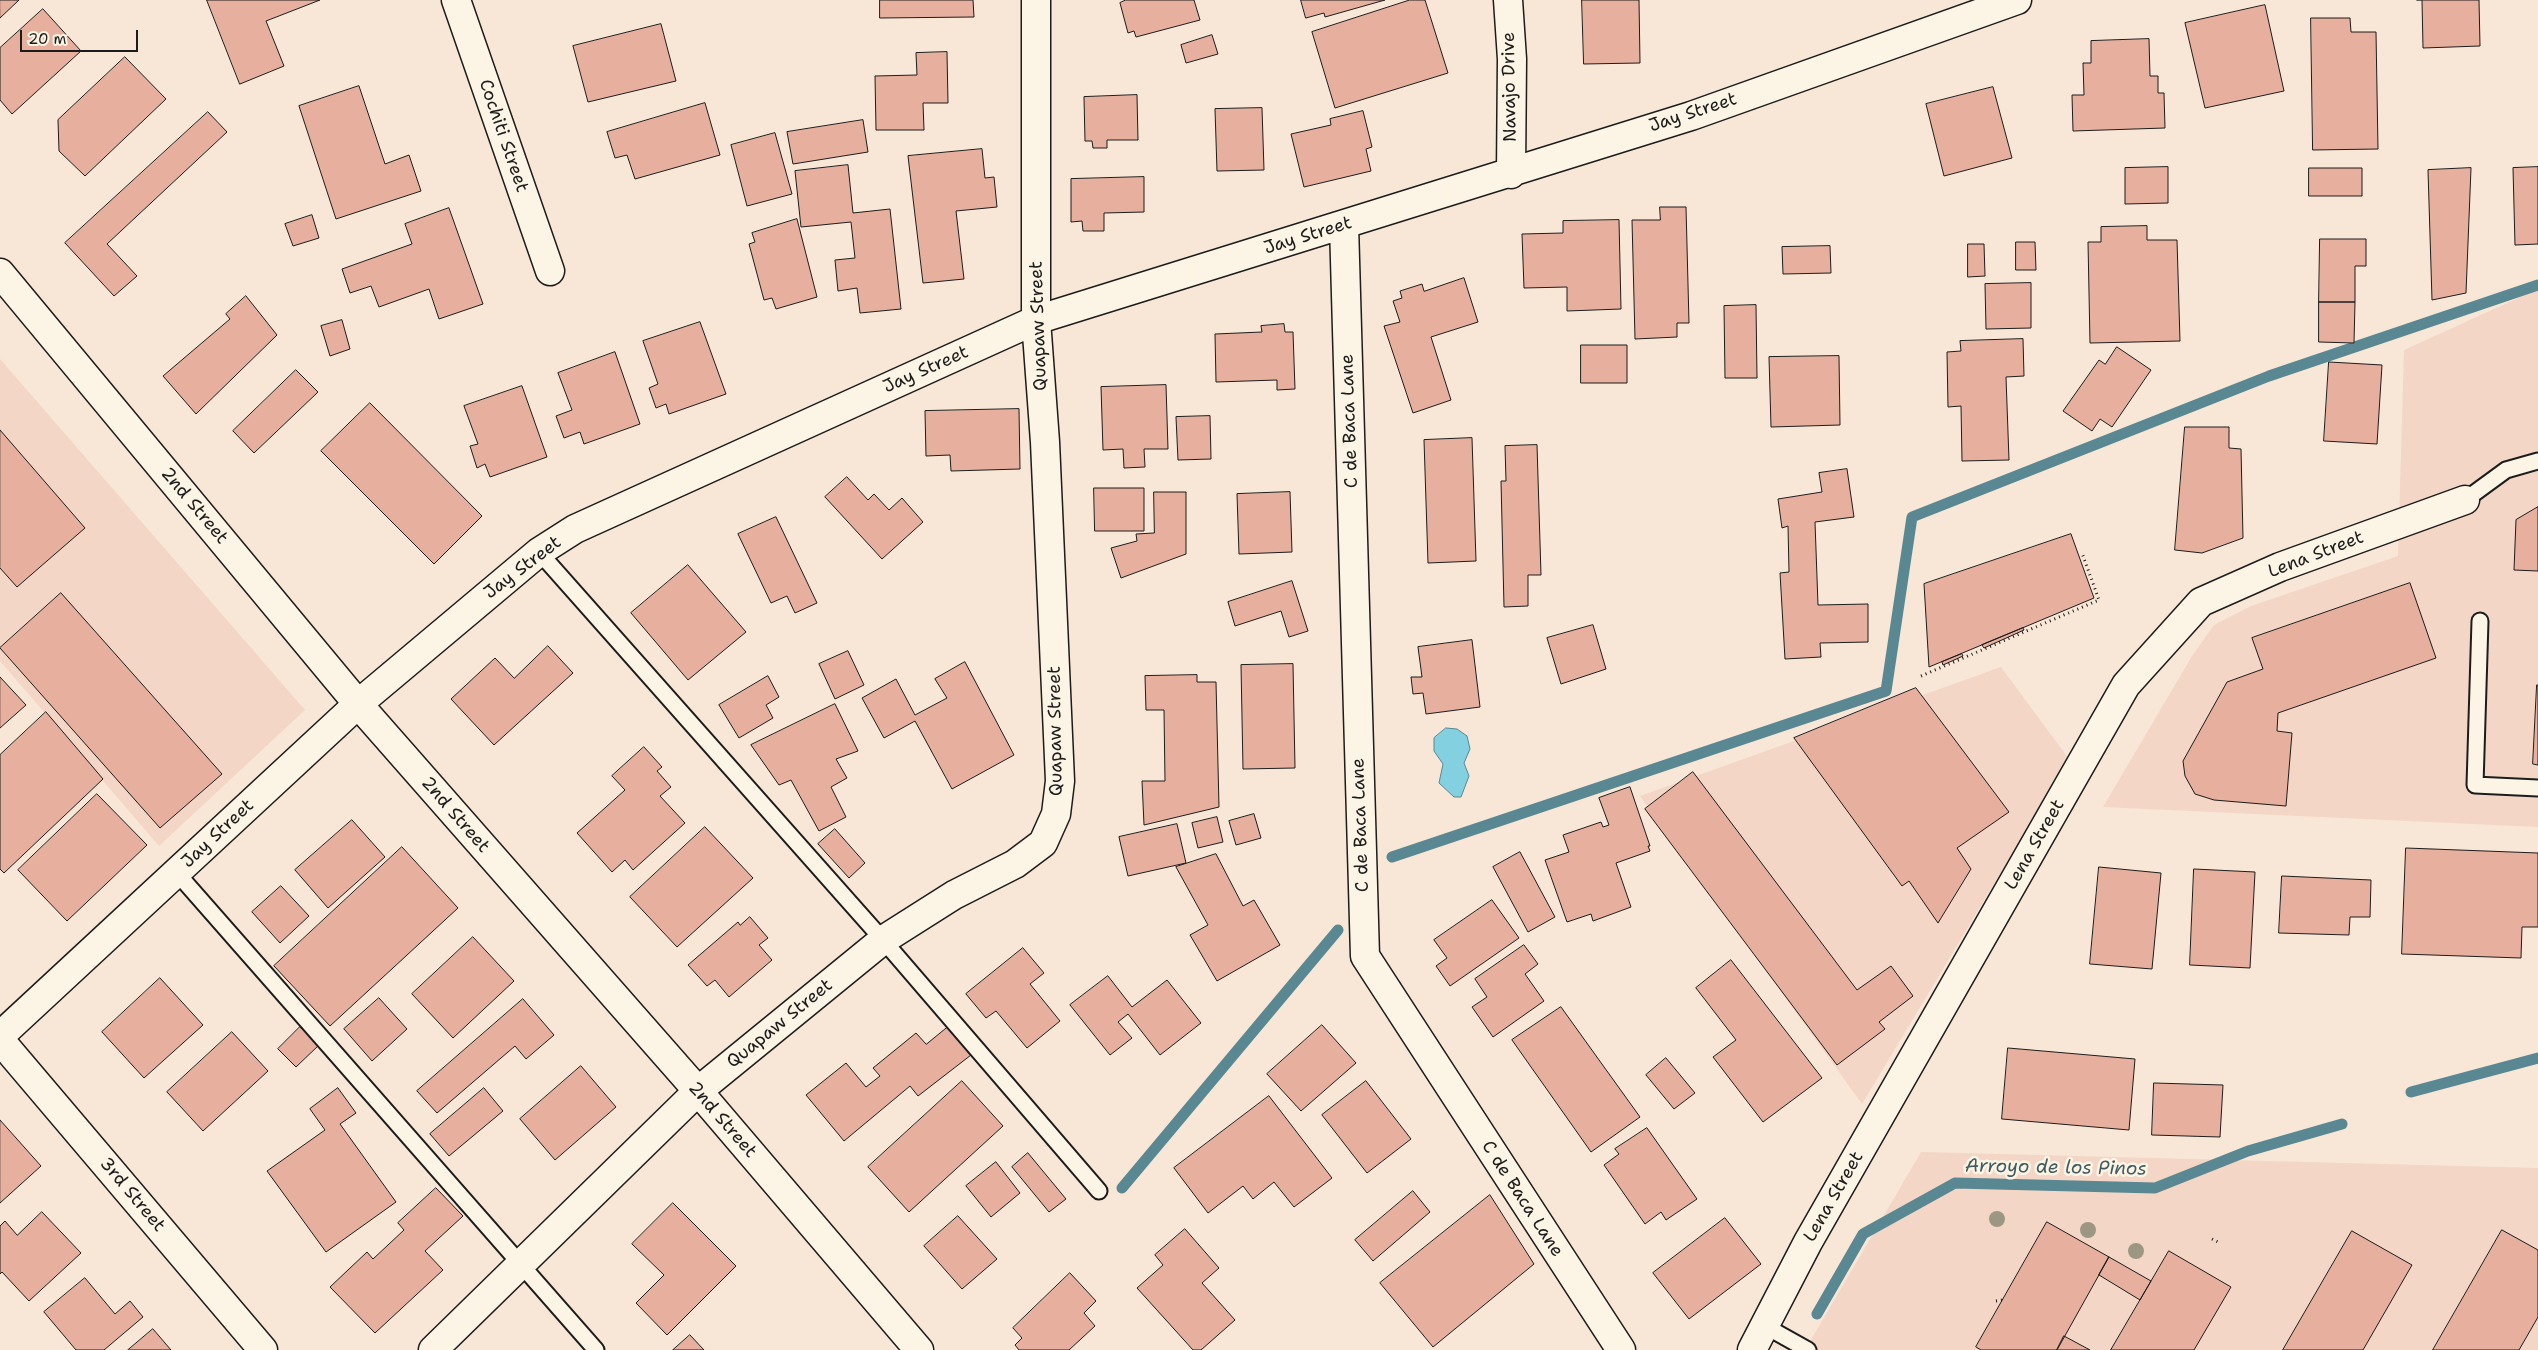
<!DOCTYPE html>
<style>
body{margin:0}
#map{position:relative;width:2538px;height:1350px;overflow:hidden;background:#f8e7d7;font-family:"Shantell Sans",sans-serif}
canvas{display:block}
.scale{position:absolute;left:20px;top:30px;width:118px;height:22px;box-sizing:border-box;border:2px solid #1c1c1c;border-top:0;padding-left:6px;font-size:15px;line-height:18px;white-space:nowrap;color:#1c1c1c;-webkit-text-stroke:4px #fcf5e5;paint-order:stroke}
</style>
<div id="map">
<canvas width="2538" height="1350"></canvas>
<div class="scale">20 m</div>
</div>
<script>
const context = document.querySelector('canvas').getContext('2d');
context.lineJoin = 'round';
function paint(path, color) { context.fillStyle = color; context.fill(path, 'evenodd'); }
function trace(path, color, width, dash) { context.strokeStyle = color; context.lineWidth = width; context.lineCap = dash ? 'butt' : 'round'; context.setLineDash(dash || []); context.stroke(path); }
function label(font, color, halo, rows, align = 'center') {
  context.font = font + ' "Shantell Sans",sans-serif'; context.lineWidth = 5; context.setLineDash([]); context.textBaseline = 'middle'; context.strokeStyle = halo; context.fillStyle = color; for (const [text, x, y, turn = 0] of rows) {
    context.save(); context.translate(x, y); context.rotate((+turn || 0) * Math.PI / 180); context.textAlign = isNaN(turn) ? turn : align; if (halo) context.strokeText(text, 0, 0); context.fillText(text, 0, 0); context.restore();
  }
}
const built = new Path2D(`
 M2538,289V827L2103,807L2192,656L2214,625L2251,606L2398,556L2404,350Z
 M0,359L305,710L159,846L0,661Z
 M2001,667L2069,759L1862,1104L1640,796Z
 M1921,1152L2538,1168V1350H1805Z`);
const water = new Path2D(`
 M1446,728L1457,729L1467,736L1470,749L1464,763L1469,776L1461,797H1454L1439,783L1443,764L1434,751V738Z`);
const stream = new Path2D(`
 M1392,857L1886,691L1912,517L2269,376L2538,285
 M2411,1092L2538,1058
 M1122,1188L1338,930
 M1817,1314L1863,1234L1955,1183L2155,1188L2248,1151L2342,1124`);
const building = new Path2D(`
 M0,0H19L0,18Z
 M207,0H320L266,21L284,66L240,84Z
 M880,0H973L974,17L880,18Z
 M1126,0H1194L1200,20L1136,37L1134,31L1128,33L1120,3Z
 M1301,0H1385L1325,17L1324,13L1306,18Z
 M1410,0H1425L1448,73L1335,108L1312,32Z
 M1582,0H1639L1640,63L1584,64Z
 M2417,0H2479L2480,46L2423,48L2422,0Z
 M2265,5L2284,91L2205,108L2185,23Z
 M43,9L81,51L12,114L0,100V48Z
 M2311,18H2350L2351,32H2376L2378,149L2313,150Z
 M661,24L676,81L588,102L573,46Z
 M1212,35L1218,54L1186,63L1181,45Z
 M2149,39L2150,76H2158V93H2164L2165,128L2073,131L2072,95H2084L2083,63H2091V41Z
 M947,52L948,103H923L924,130H876L875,76L917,75L916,53Z
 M125,57L166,99L85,176L59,151L58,120Z
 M359,86L385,164L409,155L421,191L336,219L299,106Z
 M1993,87L2012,158L1944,176L1926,104Z
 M1137,95L1138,140H1107V148H1093L1092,141H1085L1084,97Z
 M705,103L720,155L635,179L627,155L615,158L607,132Z
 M1262,108L1264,170L1217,171L1215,109Z
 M1363,111L1372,147L1366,149L1371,171L1304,187L1291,134L1331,125L1330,119Z
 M208,112L227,132L107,244L137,276L114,296L65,243Z
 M863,120L868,152L793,164L787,132Z
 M775,133L792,194L747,206L731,145Z
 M982,149L985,178L994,177L997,207L956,211L964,279L923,283L908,156Z
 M848,165L853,213L890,209L901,309L860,313L857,288L838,291L835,260L855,258L851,222L801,227L795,171Z
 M2168,167V203L2125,204V168Z
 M2538,167V244L2515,245L2513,168Z
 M2309,168H2362V196H2309Z
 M2471,168L2466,293L2432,300L2428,170Z
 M1144,177V212L1104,213V231H1083L1082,221L1071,222V179Z
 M1660,207H1686L1689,323H1677V337L1635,339L1632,220H1660Z
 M449,208L483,304L439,319L429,289L379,307L371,286L350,293L342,269L412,244L405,224Z
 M312,215L319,238L293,246L285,224Z
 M797,219L817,297L776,309L772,298L764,300L749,244L755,242L752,233Z
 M1619,220L1621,309L1567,311V287L1524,288L1522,234L1563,233V221Z
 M2147,226V240H2177L2180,341L2090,343L2088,242H2101V227Z
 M2320,239H2366V266H2355V302H2319Z
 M2016,242H2035L2036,270H2016Z
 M1968,244H1984L1985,276L1968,277Z
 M1830,246L1831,273L1783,274L1782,247Z
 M1464,278L1478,322L1431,337L1451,400L1413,413L1384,326L1400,322L1393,301L1402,298L1400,291L1422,284L1424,291Z
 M2031,283V328L1986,329L1985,284Z
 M246,296L277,335L196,414L163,376L230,319L226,314Z
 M2319,302H2355L2354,343L2319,342Z
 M1756,305L1757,378H1725L1724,306Z
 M342,320L350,349L330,356L321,326Z
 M700,322L726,394L669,414L666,404L656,408L649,388L658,384L643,341Z
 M1284,324L1285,332H1293L1295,389L1277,390V380L1216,382L1215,334L1262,332L1261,326Z
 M2023,339L2024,376L2006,377L2009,460L1962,461L1961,406L1948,407L1947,352L1961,351L1960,341Z
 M1581,345H1627V383H1581Z
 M2117,347L2151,370L2112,427L2100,419L2092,431L2063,411L2099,360L2105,364Z
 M615,352L640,424L584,444L580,432L564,438L556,416L572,410L558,373Z
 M1839,356L1840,425L1771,427L1769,357Z
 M2329,362L2382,365L2377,444L2324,441Z
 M296,370L318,392L254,453L233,431Z
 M1166,385L1168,449H1144L1145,467L1124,468L1123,449L1103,450L1101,387Z
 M522,386L547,457L490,477L485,464L477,468L470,446L478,444L464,406Z
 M370,403L482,516L434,564L321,451Z
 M1019,409L1020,469L951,471L950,455L926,456L925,411Z
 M1210,416L1211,459L1178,460L1176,417Z
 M2185,427H2229V448L2241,449L2243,538L2202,553L2175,550Z
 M0,430L85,528L17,587L0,568Z
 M1472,438L1476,561L1428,563L1424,440Z
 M1537,445L1541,575H1528V606L1504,607L1501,481H1506L1505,446Z
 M1847,469L1854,517L1815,522L1818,605L1868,604V642L1820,643L1821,657L1785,659L1780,573L1789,572L1788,526L1782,528L1778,499L1822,492L1819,473Z
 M847,477L868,500L874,494L889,510L902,498L923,522L882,559L825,497Z
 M1094,488H1144V531H1095Z
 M1154,492H1186V554L1121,578L1111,548L1137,541L1136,534L1154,533Z
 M1290,492L1292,552L1239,554L1237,494Z
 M2538,507V571L2514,570L2516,520Z
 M776,517L817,603L795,613L787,596L771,603L738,534Z
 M2071,534L2094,598L1929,667L1924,584Z
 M688,565L746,632L688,680L631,613Z
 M1292,581L1308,631L1289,637L1281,611L1235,626L1228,602Z
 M2410,583L2436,658L2278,713L2277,731L2292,733L2286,806L2214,800L2195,794L2185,776L2183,761L2227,682L2263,669L2252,638Z
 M61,593L222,774L160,828L0,648Z
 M1593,625L1606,669L1561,684L1547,638Z
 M2023,628L2024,630L1984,648L1982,645Z
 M1472,640L1480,707L1426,714L1423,693L1413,694L1411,677H1422L1418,647Z
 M548,646L573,673L494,745L451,699L495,658L514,678Z
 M848,651L864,685L835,699L819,664Z
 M1962,654L1963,656L1943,665L1942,662Z
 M965,662L1014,755L952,789L915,721L884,738L862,698L896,679L915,715L947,698L935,679Z
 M1293,664L1295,768L1243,769L1241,665Z
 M1197,675V682H1216L1219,807L1144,825L1142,781H1165L1164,710H1146L1145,676Z
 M768,676L779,697L766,705L773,718L739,738L719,705Z
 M0,677L26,705L0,728Z
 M2537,685H2538V765L2533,764Z
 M1916,688L2009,812L1957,848L1971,869L1938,923L1909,881L1902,886L1794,738Z
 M835,704L858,751L836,759L847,778L831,787L846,817L819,831L791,780L779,785L751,745Z
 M46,712L103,779L4,873L0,869V755Z
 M644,747L662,767L657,771L671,787L660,796L685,823L633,870L625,860L612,872L577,833L625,790L612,776Z
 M1693,772L1857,990L1891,966L1913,996L1879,1022L1885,1029L1837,1065L1645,809Z
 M1630,787L1650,846H1648L1650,851L1616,863L1631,907L1593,921L1591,914L1567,922L1545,860L1569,852L1563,835L1601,822L1603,827L1609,825L1599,798Z
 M97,794L147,845L67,921L18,870Z
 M1254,814L1261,838L1236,845L1229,821Z
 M1217,817L1223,842L1198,848L1192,823Z
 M352,820L385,857L328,908L295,870Z
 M1177,824L1186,863L1128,876L1119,837Z
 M705,827L753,878L677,947L630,897Z
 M835,829L865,863L849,878L818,844Z
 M402,847L458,908L330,1026L274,966Z
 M2406,848L2538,853V927H2522L2521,958L2402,954Z
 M1520,852L1555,917L1528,932L1493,867Z
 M1216,854L1243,906L1254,900L1280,945L1217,981L1190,935L1208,925L1176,867Z
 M2099,867L2161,873L2152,969L2090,964Z
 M2194,869L2255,872L2250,968L2190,965Z
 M2282,876L2371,880L2370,917H2350L2349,935L2279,933Z
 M281,886L309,916L280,943L252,912Z
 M1492,900L1519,938L1450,986L1436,966L1447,958L1434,940Z
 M750,917L768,938L759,945L772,960L729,997L715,980L707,986L688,965L738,922L740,925Z
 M473,937L514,981L453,1038L412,994Z
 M1524,945L1538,964L1525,974L1544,1001L1493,1037L1472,1007L1487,997L1475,979Z
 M1023,948L1044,973L1030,984L1060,1021L1027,1048L996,1011L986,1018L966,994Z
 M1731,960L1822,1078L1763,1122L1713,1057L1736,1040L1696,988Z
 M1108,976L1132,1007L1167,980L1201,1023L1160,1055L1128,1014L1118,1022L1132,1038L1110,1055L1070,1005Z
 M160,978L203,1025L144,1078L102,1032Z
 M379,998L407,1029L372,1061L344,1029Z
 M523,999L554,1035L526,1059L515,1046L437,1113L417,1091Z
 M1561,1007L1640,1117L1591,1152L1512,1040Z
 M1322,1025L1356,1063L1301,1111L1267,1074Z
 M300,1027L319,1045L296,1067L278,1049Z
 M948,1027L971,1055L918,1096L910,1086L844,1141L806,1095L846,1063L866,1087L880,1076L873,1068L916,1033L926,1044Z
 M232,1032L268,1071L203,1131L167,1092Z
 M2008,1048L2135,1059L2129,1130L2002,1119Z
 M1666,1058L1695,1093L1674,1109L1646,1075Z
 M581,1066L616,1107L555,1160L520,1119Z
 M962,1081L1003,1126L909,1212L868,1167Z
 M1366,1081L1411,1139L1367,1173L1322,1115Z
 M2154,1083L2223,1085L2220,1137L2152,1135Z
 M338,1088L356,1113L340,1124L396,1202L326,1252L267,1171L325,1130L310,1109Z
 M484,1088L503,1111L449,1156L430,1134Z
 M1269,1096L1332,1178L1294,1207L1274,1182L1253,1199L1243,1186L1208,1213L1174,1168Z
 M0,1120L41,1166L0,1203Z
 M1647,1128L1697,1199L1666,1220L1661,1212L1645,1224L1604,1165L1619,1154L1615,1149Z
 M1028,1153L1066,1199L1049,1212L1012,1167Z
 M996,1162L1020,1193L991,1217L966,1186Z
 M436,1188L463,1216L425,1251L443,1270L375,1333L330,1287L367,1252L373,1259L404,1230L398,1223Z
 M1413,1191L1430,1212L1373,1261L1355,1240Z
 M1490,1195L1534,1264L1433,1347L1380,1283Z
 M673,1203L736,1266L667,1335L636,1303L664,1275L632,1244Z
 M42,1212L81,1253L29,1301L2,1272L0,1274V1226L5,1221L17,1235Z
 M958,1216L997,1259L962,1289L924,1246Z
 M1725,1218L1761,1264L1689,1319L1653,1273Z
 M2047,1222L2109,1257L2057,1350H1981L1976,1347Z
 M1185,1229L1219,1268L1202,1283L1235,1320L1201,1350H1193L1137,1288L1163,1265L1155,1255Z
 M2502,1230L2538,1250V1317L2519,1350H2433Z
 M2352,1231L2412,1265L2363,1350H2283Z
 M2169,1251L2231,1287L2194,1350H2111Z
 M2109,1257L2151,1281L2140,1300L2099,1275Z
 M1070,1273L1096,1301L1084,1313L1095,1326L1069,1350H1019L1015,1345L1022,1338L1013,1328Z
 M85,1278L115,1314L130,1301L143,1317L104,1350H76L44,1312Z
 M153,1329L171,1350H128Z
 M690,1335L704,1350H673Z
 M2064,1336L2090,1350H2057Z`);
const path = new Path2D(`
 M1921,676L2099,600L2082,553
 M2212,1239L2218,1242
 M1996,1301L2002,1300`);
const lane = new Path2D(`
 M2465,500L2506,470L2538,461
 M539,552L883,940L1099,1191
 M2480,621L2475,785L2538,788
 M177,873L596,1350
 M1765,1326L1808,1350`);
const street = new Path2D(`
 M456,0L550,271
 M1508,0L1512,59L1511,174
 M1344,225L1365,956L1621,1350
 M0,1036L358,704L539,552L575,529L1036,320L1691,116L2017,0
 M0,1040L263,1350
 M433,1350L698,1091L883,940L954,895L1015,864L1043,843L1056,814L1060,781L1045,442L1036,320V0
 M1752,1350L1808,1242L2126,685L2201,602L2280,567L2465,500`);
const secondary = new Path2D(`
 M0,273L358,704L698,1091L919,1350`);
const trees = [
 [1997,1219],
 [2088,1230],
 [2136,1251]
];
const streetNames = [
 ["Navajo Drive",1510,87,-91],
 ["Jay Street",1693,113,-18],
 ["Cochiti Street",503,136,71],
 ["Jay Street",1308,236,-17],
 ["Quapaw Street",1039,326,-92],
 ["Jay Street",926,370,-24],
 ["C de Baca Lane",1350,421,-92],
 ["2nd Street",194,506,50],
 ["Lena Street",2316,555,-21],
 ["Jay Street",523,568,-37],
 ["Quapaw Street",1056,731,-91],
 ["2nd Street",455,815,49],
 ["C de Baca Lane",1361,825,-92],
 ["Jay Street",218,834,-43],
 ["Lena Street",2035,845,-60],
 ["Quapaw Street",780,1024,-39],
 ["2nd Street",722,1120,49],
 ["3rd Street",132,1195,50],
 ["Lena Street",1834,1197,-60],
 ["C de Baca Lane",1522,1199,57]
];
const waterNames = [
 ["Arroyo de los Pinos",2056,1168,1]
];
paint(built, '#f3d6c6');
paint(water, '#82d0e0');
trace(water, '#598892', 1);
trace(stream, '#598892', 11);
paint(building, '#e7af9e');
trace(building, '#1c1c1c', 1);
trace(lane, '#1c1c1c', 19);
trace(street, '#1c1c1c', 31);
trace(secondary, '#1c1c1c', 31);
trace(path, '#1c1c1c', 3, [1, 4]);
trace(lane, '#fcf5e5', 15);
trace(street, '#fcf5e5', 28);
trace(secondary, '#fcf5e5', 28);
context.fillStyle = '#9c9783';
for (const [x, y] of trees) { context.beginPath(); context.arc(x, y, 8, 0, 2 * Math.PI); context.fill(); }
label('18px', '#1c1c1c', '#fcf5e5', streetNames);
label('italic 19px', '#405b61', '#fcf5e5', waterNames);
</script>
